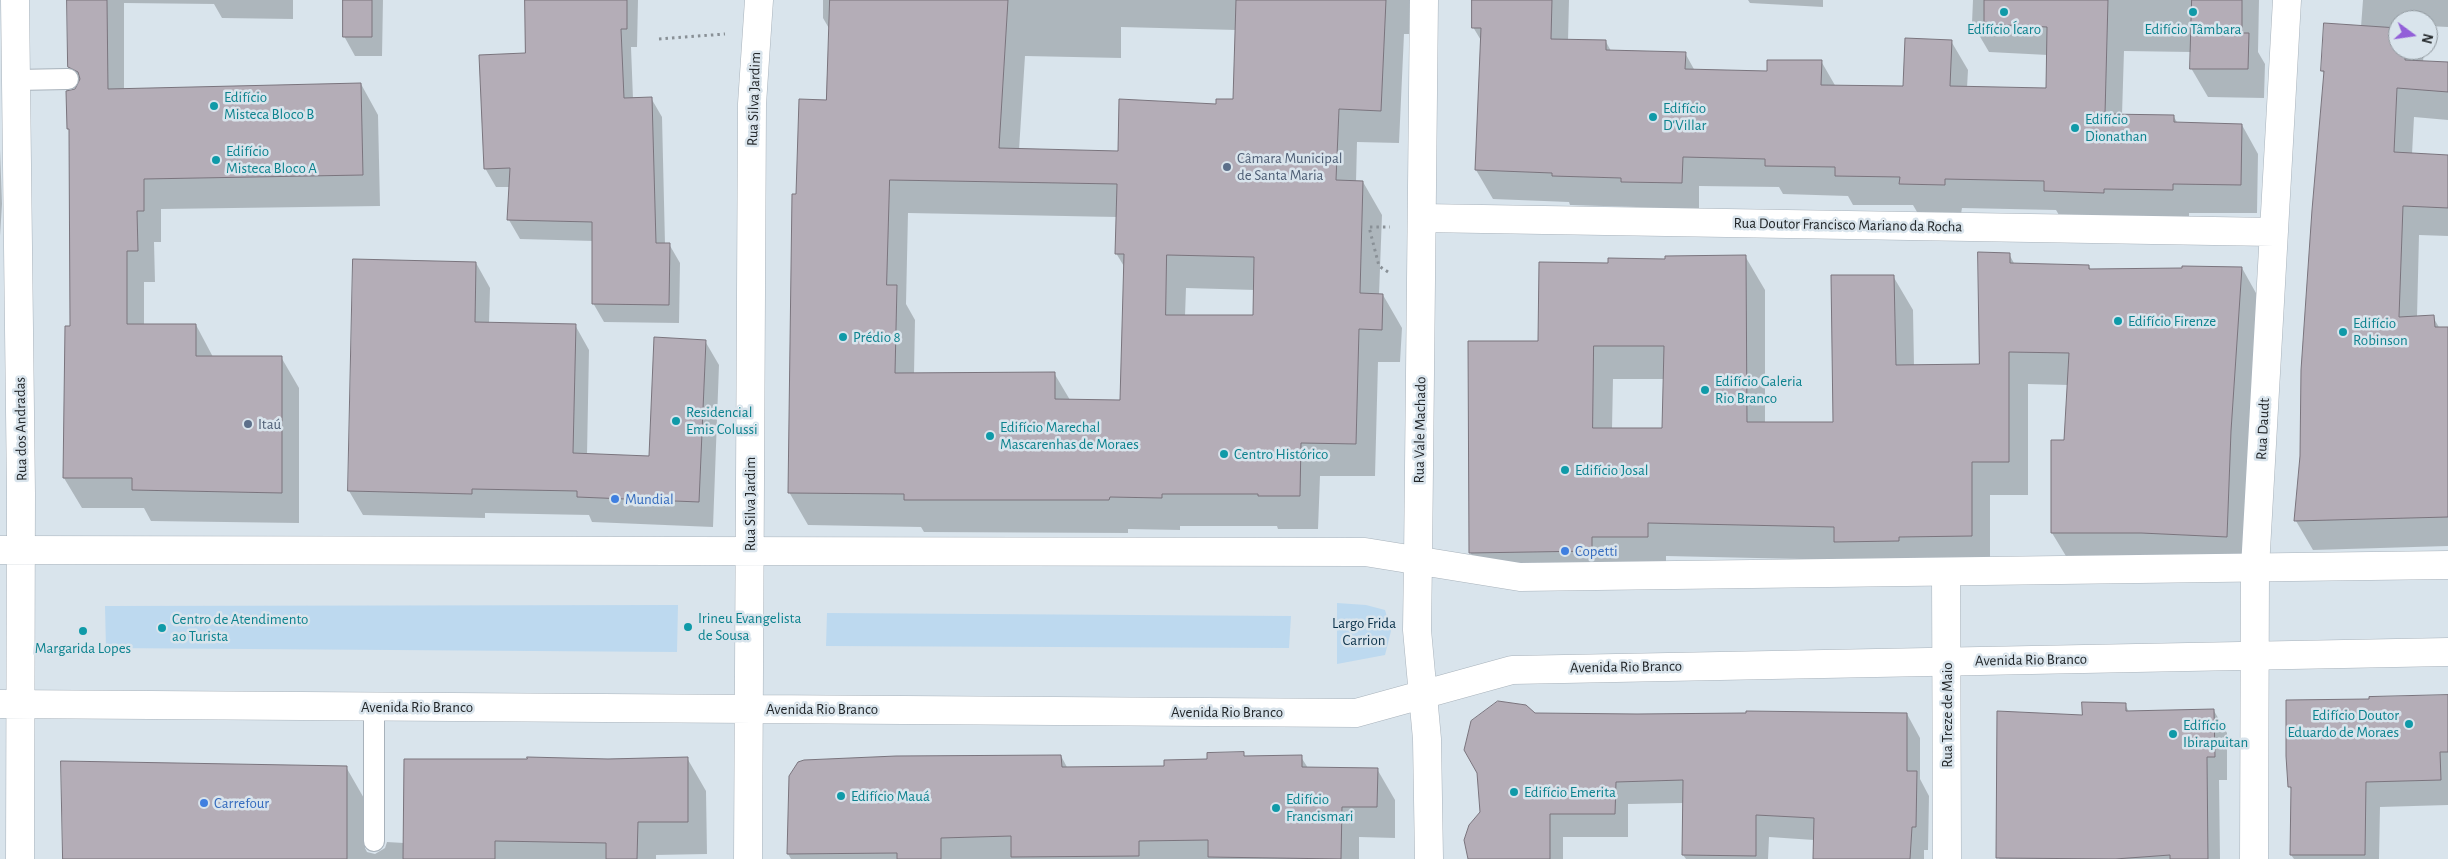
<!DOCTYPE html>
<meta charset="utf-8">
<style>
body{margin:0}
#map{position:relative;width:2448px;height:859px;overflow:hidden;background:#d9e4ec;font-family:"Alegreya Sans",sans-serif}
canvas{display:block}
.north{position:absolute;left:2388px;top:10px;width:50px;height:50px;box-sizing:border-box;background:#d9e4ec;border:1px solid #90989e;border-radius:50%;rotate:104deg;font-size:14px;font-weight:700;line-height:20px;text-align:center;color:#222629}
.north::after{content:'';display:block;margin:auto;width:18px;height:22px;background:#925fd8;clip-path:polygon(50% 0,100% 100%,50% 72%,0 100%)}
</style>
<div id="map">
<canvas width="2448" height="859"></canvas>
<div class="north">N</div>
</div>
<script>
const context = document.querySelector('canvas').getContext('2d');
context.lineJoin = 'round';
function paint(path, color) { context.fillStyle = color; context.fill(path, 'evenodd'); }
function trace(path, color, width, dash) { context.strokeStyle = color; context.lineWidth = width; context.lineCap = dash ? 'butt' : 'round'; context.setLineDash(dash || []); context.stroke(path); }
function label(font, color, halo, rows, align = 'center') {
  context.font = font + ' "Alegreya Sans",sans-serif'; context.lineWidth = 5; context.setLineDash([]); context.textBaseline = 'middle'; context.strokeStyle = halo; context.fillStyle = color; for (const [text, x, y, turn = 0] of rows) {
    context.save(); context.translate(x, y); context.rotate((+turn || 0) * Math.PI / 180); context.textAlign = isNaN(turn) ? turn : align; if (halo) context.strokeText(text, 0, 0); context.fillText(text, 0, 0); context.restore();
  }
}
const green = new Path2D(`
 M1337,603L1366,605L1385,610L1391,631L1385,655L1337,664Z
 M678,605L677,652L106,648L105,606Z
 M827,613L1291,616L1289,648L826,646Z`);
const shadow = new Path2D(`
 M68,0H293V19L222,18L214,4L124,3V90L361,84L378,115L380,206L161,209V242H154L155,282H144V325H196L213,357H281L299,388V523L151,521L144,508H82L64,478L71,327L70,131L68,128L75,90L79,84L69,67Z
 M345,0H383L382,56H355L344,36Z
 M538,0H638L637,47H631L633,99L651,98L662,117L665,244H669L680,263L679,323L604,322L593,303L594,241L520,239L509,220L510,187H496L485,168L526,54Z
 M823,0H1415L1413,34H1404L1399,143L1357,142L1356,182H1363L1382,215L1379,295H1383L1402,328L1400,362H1378L1375,476H1320L1318,529H1278L1277,526H1180V530L1128,529V533L924,532L921,527L808,525L789,492L797,196L827,102L830,30L823,18ZM1121,27L1236,30L1234,101L1217,105L1119,152L1019,150L1025,56L1121,58ZM908,213L1117,217L1116,253L1125,268L1122,401L1070,400L1054,373L914,374L915,320L906,304ZM1186,288L1255,290L1254,316H1185Z
 M1474,0H1569L1568,41L1606,42L1611,51L1685,53L1695,71L1768,72L1821,61L1836,87H1904L1951,41L1968,70L1967,88L2047,90L2048,55L1989,52L1972,23L1973,0H2259L2258,52L2265,64L2264,98L2208,97L2191,68V52L2124,51L2122,115L2174,117L2178,124L2242,125L2258,154L2257,213H2189V218L2062,220L2056,210L1962,208L1961,214L1917,212L1913,205H1853L1848,196L1783,194L1779,187L1699,186V212L1639,210L1636,207L1570,205L1569,202L1493,199L1476,170L1482,42L1473,27Z
 M1748,0H1823V7L1750,3Z
 M2363,0H2448V27L2428,26V20H2398V50H2424L2423,62L2448,64V120L2414,117L2412,154L2448,156V236L2419,235L2417,317H2433L2440,329L2448,328V546L2313,550L2296,521L2325,75L2322,71L2361,27Z
 M0,149L2,204L0,236Z
 M2009,254L2015,265L2089,266L2091,270L2242,268L2261,302L2246,570L2072,566L2052,533L2066,442L2069,385L2028,384V495H1990V569L1846,560L1666,556V570L1489,586L1470,552L1539,343L1609,264L1745,256L1765,290V423L1834,424L1893,276L1913,310L1914,366L1980,365ZM1613,379H1664V430L1612,429Z
 M476,263L490,288L489,323L575,325L589,350L587,455L650,457L705,341L719,365L713,527L592,522L589,515L485,513V518L363,515L349,491Z
 M2448,696V805L2380,807L2379,859H2294L2291,855L2292,791L2289,786L2370,700Z
 M2125,704L2129,712L2214,711L2227,733V780H2219L2220,859H1999L2083,717Z
 M1534,714H1907L1920,738V779L1929,796L1928,850H1924V859H1814V840L1769,837L1768,859H1686L1683,855L1684,803L1628,804V837H1563V859H1469L1482,813Z
 M1243,754L1246,758L1301,757L1308,768L1377,769L1395,800V838L1359,837V859H791L788,854L791,777L1061,756L1068,769L1166,767Z
 M687,758L706,791L707,854L656,855V859H64L346,767L365,800V848L367,852L375,854L385,848L387,842L404,843L405,761Z`);
const building = new Path2D(`
 M67,0H107L108,89L361,83L363,175L144,179V211H137L138,251H127V324H196V356H282V493L132,490V478H63L65,326H70L69,129H67L66,91L75,89L80,79L78,72L68,67Z
 M343,0H372V37H343Z
 M525,0H627V29H621L624,98L652,97L656,243H670L669,305L592,304V222L507,220L510,168L484,169L479,55L525,53Z
 M830,0H1008L999,148L1118,151L1119,99L1216,104V99H1233L1236,0H1386L1381,111L1339,109L1336,180L1363,181L1360,293L1383,294L1382,330L1359,329L1356,444L1301,443L1300,496H1258V494H1162V498L1110,497L1109,500H904V494L788,493L792,194H796L799,99L826,100ZM890,180L1117,184L1115,254H1124L1120,400L1055,399V372L895,373L897,285H887ZM1167,255L1254,257L1253,315H1166Z
 M1472,0H1552L1551,39L1606,40V50L1686,52L1685,69L1767,71V60H1822L1821,85L1903,86L1905,38L1952,40L1950,86L2046,88L2047,27L1984,24V0H2108L2105,114L2174,115V122L2242,124L2241,185L2173,184V190L2104,189V193L2044,191V181L1945,179V185L1899,184L1900,177L1835,176V167L1765,166V159L1683,157L1682,183L1621,182V178L1552,176V173L1475,170L1481,28H1472Z
 M2192,0H2242V33H2249L2248,69H2190Z
 M2324,23L2398,28V50H2405V60L2448,62V92L2397,88L2394,152L2448,155V208L2403,206L2399,317L2434,315L2435,327H2448V517L2294,521L2300,456L2301,370L2312,210L2324,71H2321Z
 M1978,252L2010,253V263L2089,265V269L2182,268V266L2242,267L2231,431L2227,537L2141,533H2051V440H2064L2069,353L2009,352V462H1972V536L1899,537V541L1834,542V527L1648,523V537H1592V551L1469,553L1468,341H1538L1539,262L1608,263V258L1665,259V256L1746,255L1747,422H1833L1831,275H1894L1896,365L1979,364ZM1594,346H1664L1662,428H1593Z
 M353,259L476,262L475,322L576,324L573,453L649,456L654,337L706,340L699,502L577,497V491L472,489V494L348,491Z
 M2448,695V752H2440L2441,780L2366,782L2365,855H2290L2291,787H2288L2286,756V700L2369,699V697Z
 M1498,701L1526,705L1535,713L1637,714L1746,713V711L1907,713V771H1917L1916,827H1912L1910,859H1813L1814,818L1756,815V856L1682,855L1683,780L1616,782L1615,814H1550V859H1468L1464,840L1469,825L1480,812L1477,773L1464,750L1471,721Z
 M2082,702L2126,703V711L2214,709L2215,757H2207L2208,859H2170V855L2115,859L1996,858L1997,711L2082,715Z
 M1244,752V756L1302,755V767L1378,768L1377,807H1342L1341,859L1208,857V840L1139,841V856L1011,857V836L941,838V859H897V853L787,854L789,776L798,762L804,760L896,756L1061,755L1062,767L1164,766V760L1207,759V753Z
 M527,757L608,759L688,757V822H638L637,859H606V843L495,841V859H403L404,759H527Z
 M61,761L347,766V859H63Z`);
const path = new Path2D(`
 M659,39L725,34
 M1388,272L1379,266L1369,227H1390`);
const service = new Path2D(`
 M16,80L68,79
 M374,707V841`);
const minor = new Path2D(`
 M1422,218L2274,232
 M1418,560L1424,0
 M1946,572L1947,859
 M2254,859L2255,568L2287,0`);
const tertiary = new Path2D(`
 M15,0L21,493L20,859
 M0,550L1365,552L1520,577L2448,565
 M1418,560L1417,630L1427,739L1429,859
 M0,704L1356,713L1512,670L2448,652
 M748,859L752,104L759,0`);
const markers = [
 [2004,12,5,"#0f9aa8"],
 [2193,12,5,"#0f9aa8"],
 [214,106,5,"#0f9aa8"],
 [1653,117,5,"#0f9aa8"],
 [2075,128,5,"#0f9aa8"],
 [216,160,5,"#0f9aa8"],
 [1227,167,5,"#5c6f8a"],
 [2118,321,5,"#0f9aa8"],
 [2343,332,5,"#0f9aa8"],
 [843,337,5,"#0f9aa8"],
 [1705,390,5,"#0f9aa8"],
 [676,421,5,"#0f9aa8"],
 [248,424,5,"#5c6f8a"],
 [990,436,5,"#0f9aa8"],
 [1224,454,5,"#0f9aa8"],
 [1565,470,5,"#0f9aa8"],
 [615,499,5,"#3f7fe0"],
 [1565,551,5,"#3f7fe0"],
 [688,627,5,"#0f9aa8"],
 [162,628,5,"#0f9aa8"],
 [83,631,5,"#0f9aa8"],
 [2409,724,5,"#0f9aa8"],
 [2173,734,5,"#0f9aa8"],
 [1514,792,5,"#0f9aa8"],
 [841,796,5,"#0f9aa8"],
 [204,803,5,"#3f7fe0"],
 [1276,808,5,"#0f9aa8"]
];
const cultureNames = [
 ["Edifício Ícaro",2004,29,"center"],
 ["Edifício Tâmbara",2193,29,"center"],
 ["Edifício",224,97],
 ["Misteca Bloco B",224,114],
 ["Edifício",1663,108],
 ["D'Villar",1663,125],
 ["Edifício",2085,119],
 ["Dionathan",2085,136],
 ["Edifício",226,151],
 ["Misteca Bloco A",226,168],
 ["Edifício Firenze",2128,321],
 ["Edifício",2353,323],
 ["Robinson",2353,340],
 ["Prédio 8",853,337],
 ["Edifício Galeria",1715,381],
 ["Rio Branco",1715,398],
 ["Residencial",686,412],
 ["Emis Colussi",686,429],
 ["Edifício Marechal",1000,427],
 ["Mascarenhas de Moraes",1000,444],
 ["Centro Histórico",1234,454],
 ["Edifício Josal",1575,470],
 ["Irineu Evangelista",698,618],
 ["de Sousa",698,635],
 ["Centro de Atendimento",172,619],
 ["ao Turista",172,636],
 ["Margarida Lopes",83,648,"center"],
 ["Edifício Doutor",2399,715,"right"],
 ["Eduardo de Moraes",2399,732,"right"],
 ["Edifício",2183,725],
 ["Ibirapuitan",2183,742],
 ["Edifício Emerita",1524,792],
 ["Edifício Mauá",851,796],
 ["Edifício",1286,799],
 ["Francismari",1286,816]
];
const streetNames = [
 ["Rua Silva Jardim",754,99,-88],
 ["Rua Doutor Francisco Mariano da Rocha",1848,225,1],
 ["Rua dos Andradas",21,429,-91],
 ["Rua Daudt",2263,429,-87],
 ["Rua Vale Machado",1420,430,-89],
 ["Rua Silva Jardim",750,504,-90],
 ["Avenida Rio Branco",2031,660,-1],
 ["Avenida Rio Branco",1626,667,-1],
 ["Avenida Rio Branco",417,707],
 ["Avenida Rio Branco",822,709],
 ["Avenida Rio Branco",1227,712],
 ["Rua Treze de Maio",1947,715,-90]
];
const serviceNames = [
 ["Câmara Municipal",1237,158],
 ["de Santa Maria",1237,175],
 ["Itaú",258,424]
];
const shopNames = [
 ["Mundial",625,499],
 ["Copetti",1575,551],
 ["Carrefour",214,803]
];
const parkNames = [
 ["Largo Frida",1364,623],
 ["Carrion",1364,640]
];
paint(green, '#bdd9ef');
paint(shadow, '#0003');
paint(building, '#b4adb7');
trace(building, '#7a747d', 1);
trace(service, '#a8b2bb', 22);
trace(minor, '#a8b2bb', 29);
trace(tertiary, '#a8b2bb', 29);
trace(path, '#899096', 3, [2.5, 4]);
trace(service, '#fff', 20);
trace(minor, '#fff', 28);
trace(tertiary, '#fff', 28);
for (const [x, y, r, color] of markers) { const dot = new Path2D(); dot.arc(x, y, r, 0, 2 * Math.PI); context.fillStyle = color; context.fill(dot); trace(dot, '#d9e4ec', 2); }
label('15px', '#0d838f', '#d9e4ec', cultureNames, 'left');
label('15px', '#222629', '#d9e4ec', streetNames);
label('15px', '#4e5e75', '#d9e4ec', serviceNames, 'left');
label('15px', '#366cbe', '#d9e4ec', shopNames, 'left');
label('15px', '#0c334c', '#d9e4ec', parkNames);
</script>
